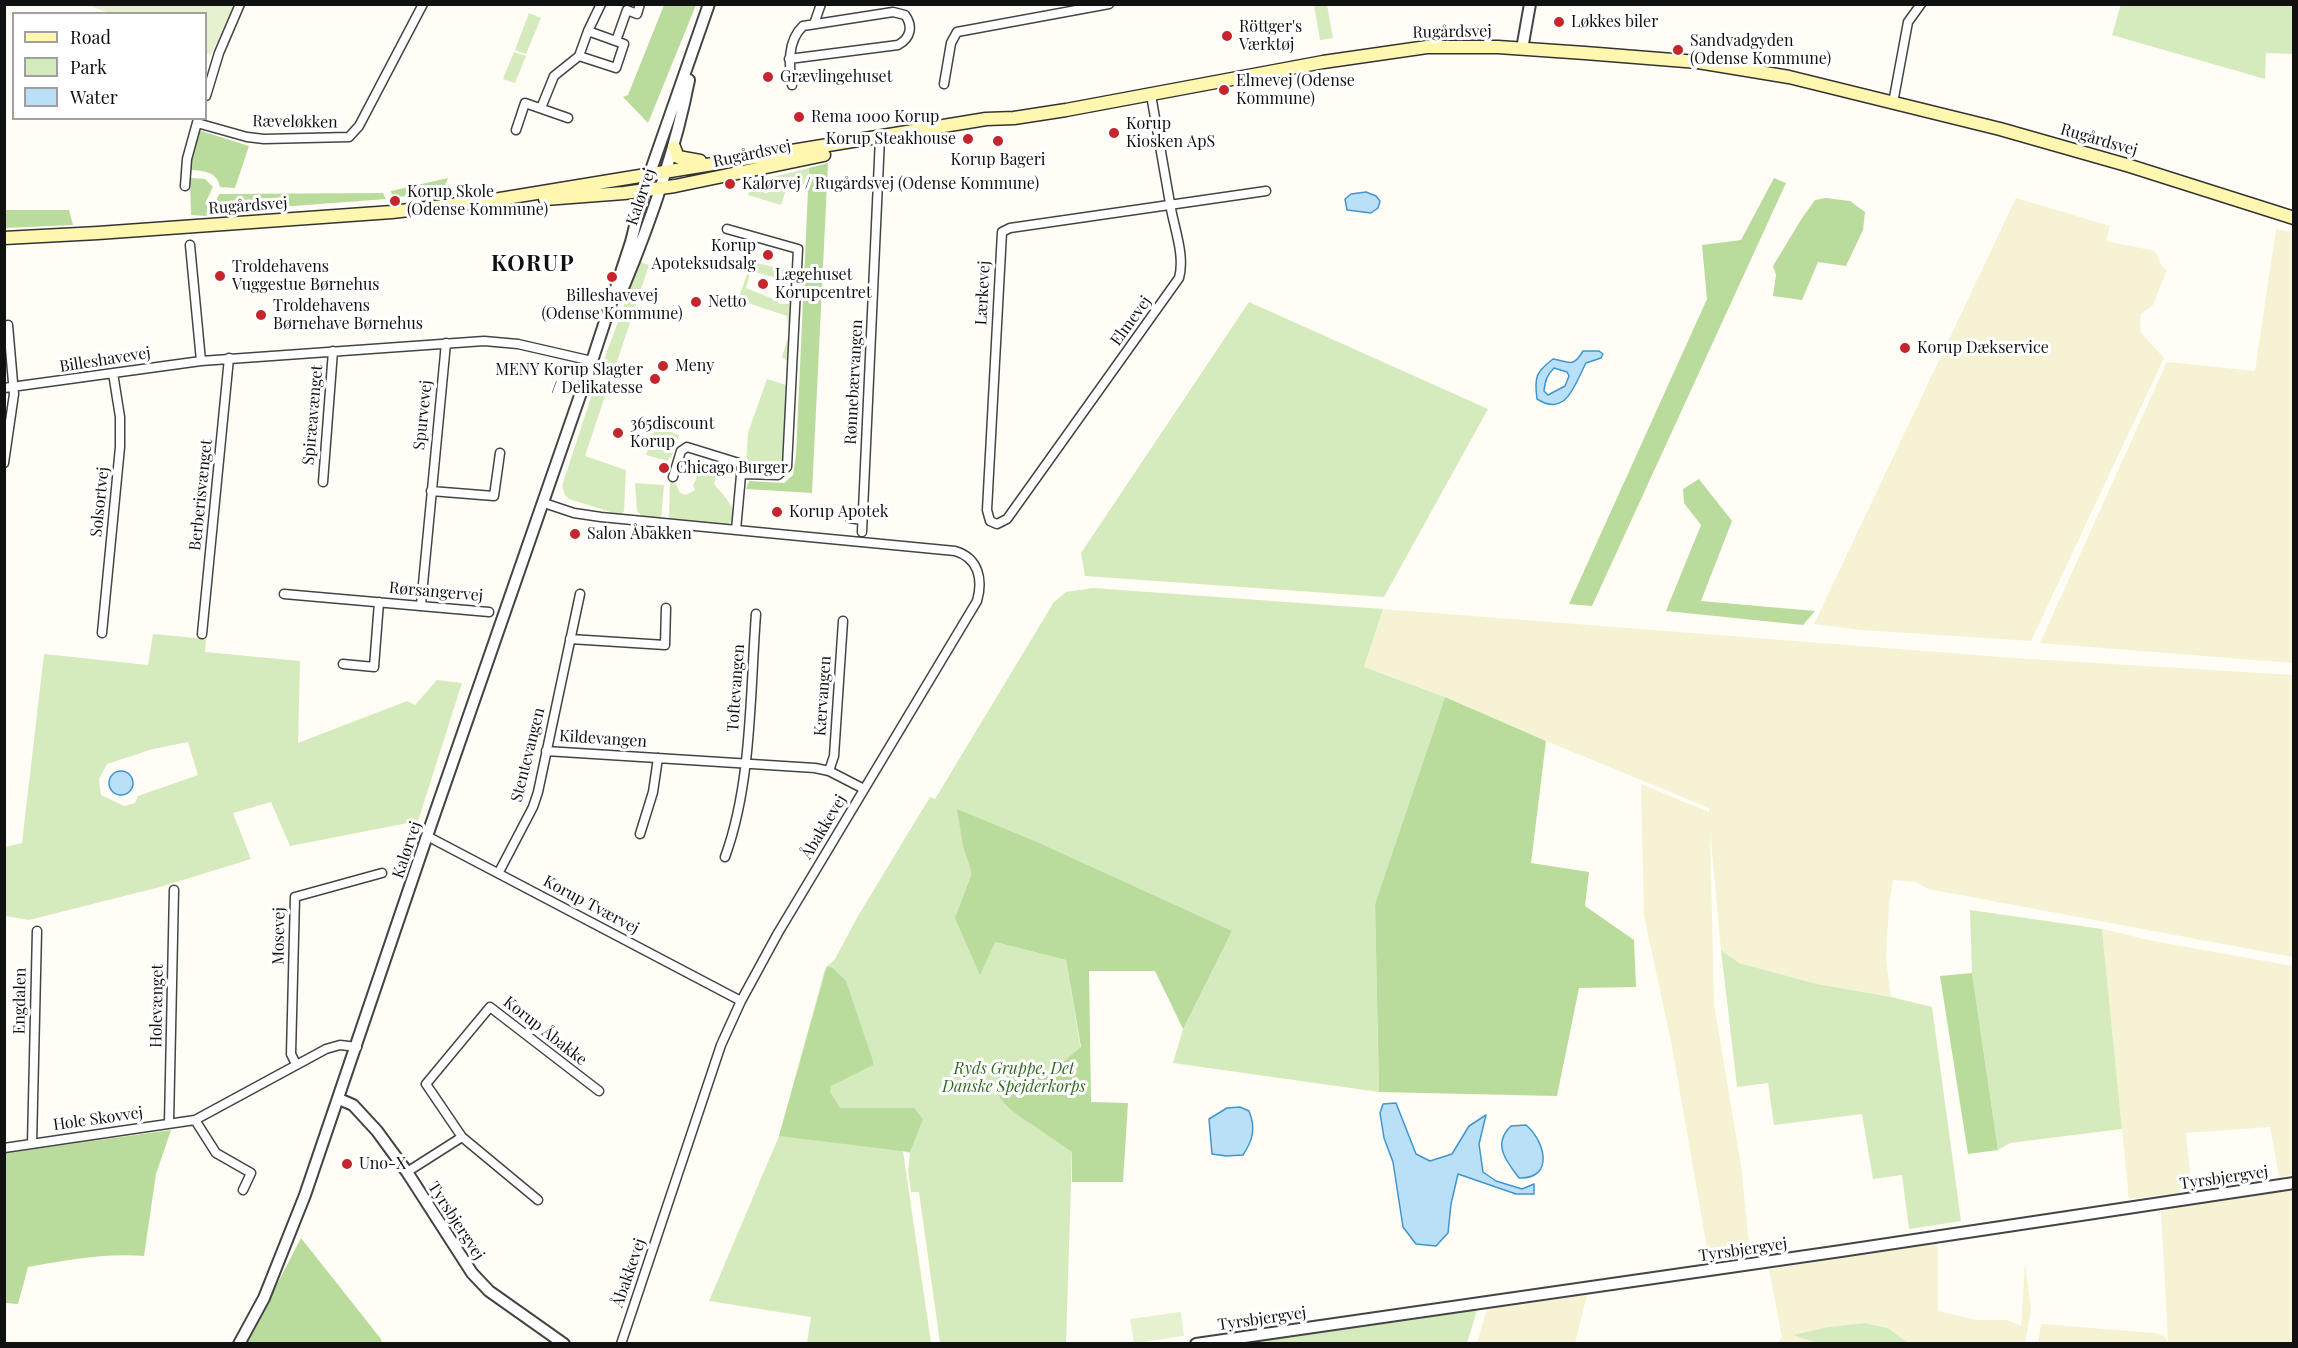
<!DOCTYPE html>
<meta charset="utf-8">
<style>
body{margin:0}
#map{position:relative;width:2298px;height:1348px;overflow:hidden;background:#fffdf5;font-family:"Playfair Display",serif}
canvas{display:block}
.frame{position:absolute;inset:0;border:6px solid #111;pointer-events:none}
.legend{position:absolute;left:12px;top:12px;width:195px;height:108px;box-sizing:border-box;background:#fff;border:2px solid #a0a0a0;margin:0;padding:8px 10px;list-style:none;font-size:18px;color:#111}
.legend li{display:flex;align-items:center;gap:12px;height:30px}
.legend b{width:30px;border:2px solid #a0a0a0}
</style>
<div id="map">
<canvas width="2298" height="1348"></canvas>
<div class="frame"></div>
<ul class="legend">
<li><b style="height:8px;background:#fff6b0"></b>Road</li>
<li><b style="height:16px;background:#d5ebbd"></b>Park</li>
<li><b style="height:16px;background:#b9e0f7"></b>Water</li>
</ul>
</div>
<script>
const context = document.querySelector('canvas').getContext('2d');
context.lineJoin = 'round';
function paint(path, color) { context.fillStyle = color; context.fill(path, 'evenodd'); }
function trace(path, color, width, dash) { context.strokeStyle = color; context.lineWidth = width; context.lineCap = dash ? 'butt' : 'round'; context.setLineDash(dash || []); context.stroke(path); }
function label(font, color, halo, rows, align = 'center') {
  context.font = font + ' "Playfair Display",serif'; context.lineWidth = 6; context.setLineDash([]); context.textBaseline = 'middle'; context.strokeStyle = halo; context.fillStyle = color; for (const [text, x, y, turn = 0] of rows) {
    context.save(); context.translate(x, y); context.rotate((+turn || 0) * Math.PI / 180); context.textAlign = isNaN(turn) ? turn : align; if (halo) context.strokeText(text, 0, 0); context.fillText(text, 0, 0); context.restore();
  }
}
const farmland = new Path2D(`
 M2016,198L2110,226L2106,241L2155,251L2162,266L2167,270L2153,305L2141,314L2140,324L2141,333L2164,358L2031,641L1862,630L1814,624Z
 M2276,229L2294,233L2293,663L2040,643L2167,362L2255,371Z
 M1383,609L2014,658L2293,675V957L1928,889L1916,882L1893,880L1889,905L1886,959L1891,997L1817,984L1739,963L1721,950L1710,830L1714,1004L1741,1165L1750,1254L1709,1260L1672,1046L1644,916L1641,784L1709,812V808L1546,741L1445,697L1364,667Z
 M2102,929L2158,942L2293,966V1175L2279,1177L2270,1127L2186,1133L2192,1191L2129,1199Z
 M2293,1190V1343H2038L2041,1324L2156,1333L2164,1336L2168,1342L2161,1210Z
 M1935,1241L1938,1248V1311L1976,1320H2007L2021,1326L2025,1263L2031,1310L2025,1343H1908L1888,1328L1865,1323L1828,1327L1794,1335L1817,1343H1778L1782,1337L1769,1270Z
 M1587,1295L1575,1343H1477L1487,1309Z`);
const green = new Path2D(`
 M2121,4L2293,5V54L2266,53L2265,79L2112,35Z
 M1314,5H1327L1333,38L1320,40Z
 M529,13L541,18L526,54L515,50Z
 M514,52L526,56L515,83L503,79Z
 M809,168L808,185L797,184L795,188L787,186L781,205L748,195L752,182Z
 M640,262L649,265L611,380L598,376Z
 M751,262L793,271L792,290H790V282H781V279L751,271L746,288L776,300L780,304H789L790,297L792,298L789,366L787,368V361L782,357L789,334L787,316L745,302L736,306Z
 M1249,302L1488,409L1384,597L1085,576L1081,553Z
 M786,378L784,460C779,474 756,474 746,465L748,433L767,379L786,385Z
 M595,385L607,390L585,456L626,470L624,511L620,515L569,499L565,495L562,486Z
 M659,428L679,435L671,458L669,457L668,461L646,455L654,431L657,432Z
 M696,464L717,472L714,484C722,494 746,516 726,525L669,520L670,481L676,484L680,493L686,495L695,490L693,485L697,478L693,471Z
 M635,483L664,485L661,519L643,517L637,511Z
 M1093,588L1383,609L1364,667L1445,697L1375,904L1379,1092L1173,1063L1183,1029L1232,931L995,942L1066,960L1098,1153L1072,1152L1066,1343H940L919,1192H911L908,1171L910,1153L903,1151L931,1343H807L811,1317L709,1301L779,1136L825,969L835,959L858,916L930,797L935,799L1054,602L1066,592Z
 M153,634L206,639L205,652L300,661L298,743L407,701L415,705L437,680L462,683L418,821L290,846L271,802L233,813L251,859L160,887L29,920L5,916V847L22,843L44,654L148,665ZM188,742L198,775L138,796L135,803L124,806L101,795L99,779L107,764L153,749Z
 M1970,910L2102,929L2122,1129L2010,1143L1998,1150L1972,973Z
 M1721,950L1739,963L1817,984L1891,997L1932,1007L1961,1221L1909,1229L1902,1175L1873,1179L1862,1114L1774,1125L1768,1083L1737,1087Z
 M1478,1307L1467,1343H1222Z
 M1865,1323L1888,1328L1908,1343H1817L1793,1335L1828,1327Z`);
const forest = new Path2D(`
 M664,5H696L648,123L623,97L628,95Z
 M198,130L249,146L235,188L220,187C217,171 204,171 189,170Z
 M828,163L812,493L746,489L749,481L784,483L793,475L796,455L809,168Z
 M191,178L205,179L213,187L207,199V216L191,215L190,180Z
 M448,178L441,195L392,197L391,191Z
 M1774,178L1786,183L1592,606L1569,604L1707,299L1702,245L1741,240Z
 M383,193L386,199L214,212L215,203L219,194Z
 M1826,198L1850,201L1865,212L1863,230L1846,266L1818,262L1802,300L1773,296L1776,275L1773,266L1802,218L1815,200Z
 M4,210H69L73,225L5,228Z
 M1699,479L1732,521L1701,601L1815,611L1803,625L1666,611L1701,525L1684,503L1683,489Z
 M1445,697L1546,741L1531,863L1589,872L1585,906L1634,940L1636,987L1579,988L1557,1096L1379,1092L1375,904Z
 M957,809L1039,843L1232,931L1183,1029L1155,971H1089L1091,1102L1128,1103L1123,1182H1072V1152C1059,1143 1046,1134 1033,1125C1010,1110 979,1091 1009,1064H1016L1036,1077L1048,1075L1081,1047L1066,960L995,942L980,975L955,918L971,876V870L963,846Z
 M827,966L833,968L846,981L873,1061V1065L831,1086L830,1092L840,1108H914L923,1119L910,1152L779,1136Z
 M1972,973L1998,1150L1968,1154L1940,976Z
 M171,1130L156,1174L144,1256C104,1253 67,1260 28,1267L18,1304L5,1303V1153Z
 M301,1238L381,1339L382,1343L246,1344Z`);
const pitch = new Path2D(`
 M88,5H234L211,55L206,53V14L109,13Z
 M1181,1312L1184,1336L1134,1343L1130,1319Z`);
const water = new Path2D(`
 M1366,192L1376,196L1380,201L1378,208L1371,213L1347,210L1345,199L1351,194Z
 M1583,351H1599L1603,354L1601,358L1586,363C1575,383 1567,418 1537,399C1534,377 1536,372 1553,359C1570,362 1573,368 1583,351ZM1554,368L1567,372L1569,376L1565,386L1548,395L1544,391C1545,381 1547,375 1554,368Z
 M109 783a12 12 0 1 1 24 0a12 12 0 1 1-24 0Z
 M1396,1103L1416,1154L1430,1161L1452,1154L1469,1126L1486,1115L1479,1144L1483,1172L1496,1181L1522,1189L1534,1184V1194H1516L1458,1174L1451,1204L1448,1233L1436,1246L1416,1244L1403,1227L1393,1162L1384,1138L1380,1113L1383,1104Z
 M1240,1107L1249,1111C1256,1128 1253,1140 1243,1155L1226,1156L1212,1154L1209,1119L1227,1108Z
 M1526,1125C1545,1141 1555,1179 1519,1178C1506,1161 1492,1144 1511,1126Z`);
const minor = new Path2D(`
 M814,24L821,4
 M616,41L627,10L637,14L640,4
 M579,56L616,68L624,44L588,31L601,4
 M789,59L898,45C911,38 913,26 905,15L893,12L803,26C787,41 789,65 792,85
 M944,84L951,43L957,32L1109,4
 M1151,95C1158,133 1164,171 1171,209C1175,230 1185,257 1179,278L1007,519L997,524L990,521L987,510L1002,232L1010,228L1266,191
 M206,96L219,53L240,4
 M1893,103L1908,22L1921,4
 M541,108L554,76L579,56L588,31
 M197,123L247,137L264,139L349,137L359,126L423,4
 M516,130L525,103L568,118
 M185,186L187,159L198,119
 M727,229L798,249L787,467L778,475L741,474
 M190,245L201,361
 M4,388L201,361L484,341L518,344L592,361
 M4,463L14,394L8,325
 M673,477L681,451L687,447L742,464L736,530
 M323,482L333,351
 M431,491L494,496L500,453
 M544,503L574,513L601,517L955,551C979,558 983,580 977,601L778,933L741,1001L721,1045L621,1344
 M850,518L862,520
 M862,532L880,138
 M284,594L489,612
 M421,605L446,343
 M102,633L120,447V417L113,373
 M202,634L229,358
 M570,639L665,645L666,608
 M343,664L374,667L379,602
 M546,751L815,768L829,771L864,789
 M829,771L834,756L843,621
 M640,834L653,792L658,758
 M427,836L741,1001
 M725,857C752,783 750,693 756,614
 M499,872L533,807L538,792L580,594
 M296,1064L291,1054L295,897L382,873
 M195,1120L216,1153L251,1173L243,1190
 M169,1123L174,890
 M32,1144L37,931
 M4,1148L195,1120L326,1049L340,1045L357,1047
 M407,1172L462,1137
 M538,1200L462,1137L426,1084L490,1007L599,1091`);
const tertiary = new Path2D(`
 M1522,49L1530,4
 M623,288C651,221 675,152 689,80
 M339,1099L353,1105L377,1131L407,1172L472,1273L489,1291L564,1344
 M239,1344L264,1298L305,1195L427,836L592,361L631,242L644,190L709,4
 M1196,1344L1841,1251L2294,1183`);
const secondary = new Path2D(`
 M674,147L678,157L700,161
 M545,199L624,193L675,186L824,155
 M4,238L98,233L392,212L494,200L986,119L1014,118L1066,110L1323,62L1427,47H1498L1585,53L1698,62L1789,77L2000,129L2130,166L2294,218`);
const markers = [
 [1559,22,6,"#c4262e"],
 [1227,36,6,"#c4262e"],
 [1678,50,6,"#c4262e"],
 [768,77,6,"#c4262e"],
 [1224,90,6,"#c4262e"],
 [799,117,6,"#c4262e"],
 [1114,133,6,"#c4262e"],
 [968,139,6,"#c4262e"],
 [998,141,6,"#c4262e"],
 [730,184,6,"#c4262e"],
 [395,201,6,"#c4262e"],
 [768,255,6,"#c4262e"],
 [220,276,6,"#c4262e"],
 [612,277,6,"#c4262e"],
 [763,284,6,"#c4262e"],
 [696,302,6,"#c4262e"],
 [261,315,6,"#c4262e"],
 [1905,348,6,"#c4262e"],
 [663,366,6,"#c4262e"],
 [655,379,6,"#c4262e"],
 [618,433,6,"#c4262e"],
 [664,468,6,"#c4262e"],
 [777,512,6,"#c4262e"],
 [575,534,6,"#c4262e"],
 [347,1164,6,"#c4262e"]
];
const poiNames = [
 ["Løkkes biler",1571,22],
 ["Röttger's",1239,27],
 ["Værktøj",1239,45],
 ["Sandvadgyden",1690,41],
 ["(Odense Kommune)",1690,59],
 ["Grævlingehuset",780,77],
 ["Elmevej (Odense",1236,81],
 ["Kommune)",1236,99],
 ["Rema 1000 Korup",811,117],
 ["Korup",1126,124],
 ["Kiosken ApS",1126,142],
 ["Korup Steakhouse",956,139,"right"],
 ["Korup Bageri",998,160,"center"],
 ["Kalørvej / Rugårdsvej (Odense Kommune)",742,184],
 ["Korup Skole",407,192],
 ["(Odense Kommune)",407,210],
 ["Korup",756,246,"right"],
 ["Apoteksudsalg",756,264,"right"],
 ["Troldehavens",232,267],
 ["Vuggestue Børnehus",232,285],
 ["Lægehuset",775,275],
 ["Korupcentret",775,293],
 ["Billeshavevej",612,296,"center"],
 ["(Odense Kommune)",612,314,"center"],
 ["Netto",708,302],
 ["Troldehavens",273,306],
 ["Børnehave Børnehus",273,324],
 ["Korup Dækservice",1917,348],
 ["Meny",675,366],
 ["MENY Korup Slagter",643,370,"right"],
 ["/ Delikatesse",643,388,"right"],
 ["365discount",630,424],
 ["Korup",630,442],
 ["Chicago Burger",676,468],
 ["Korup Apotek",789,512],
 ["Salon Åbakken",587,534],
 ["Uno-X",359,1164]
];
const streetNames = [
 ["Rugårdsvej",1452,32,-1],
 ["Ræveløkken",295,122,1],
 ["Rugårdsvej",2099,140,16],
 ["Rugårdsvej",752,154,-12],
 ["Kalørvej",641,197,-71],
 ["Rugårdsvej",248,206,-4],
 ["Lærkevej",983,293,-87],
 ["Elmevej",1131,321,-54],
 ["Billeshavevej",105,360,-9],
 ["Rønnebærvangen",854,382,-87],
 ["Spiræavænget",313,415,-85],
 ["Spurvevej",423,415,-84],
 ["Berberisvænget",201,495,-84],
 ["Solsortvej",100,502,-84],
 ["Rørsangervej",436,592,5],
 ["Toftevangen",736,688,-86],
 ["Kærvangen",823,696,-86],
 ["Kildevangen",603,739,4],
 ["Stentevangen",528,755,-76],
 ["Åbakkevej",824,827,-59],
 ["Kalørvej",407,850,-71],
 ["Korup Tværvej",591,905,28],
 ["Mosevej",279,936,-89],
 ["Engdalen",20,1001,-89],
 ["Holevænget",157,1006,-89],
 ["Korup Åbakke",545,1031,38],
 ["Hole Skovvej",98,1119,-8],
 ["Tyrsbjergvej",2224,1178,-8],
 ["Tyrsbjergvej",456,1221,57],
 ["Tyrsbjergvej",1743,1250,-8],
 ["Åbakkevej",629,1273,-71],
 ["Tyrsbjergvej",1262,1319,-8]
];
const parkNames = [
 ["Ryds Gruppe, Det",1014,1069],
 ["Danske Spejderkorps",1014,1087]
];
const districtNames = [
 ["KORUP",533,264]
];
paint(farmland, '#f6f3d4');
paint(green, '#d5ebbd');
paint(forest, '#b9dc9c');
paint(pitch, '#e6f2cf');
paint(water, '#b9e0f7');
trace(water, '#3f96cf', 1.5);
trace(minor, '#444', 11);
trace(tertiary, '#444', 14);
trace(secondary, '#333', 15);
trace(minor, '#fff', 8);
trace(tertiary, '#fff', 10);
trace(secondary, '#fff6b0', 12);
for (const [x, y, r, color] of markers) { const dot = new Path2D(); dot.arc(x, y, r, 0, 2 * Math.PI); context.fillStyle = color; context.fill(dot); trace(dot, '#fff', 2); }
label('16px', '#111', '#fff', poiNames, 'left');
label('16px', '#111', '#fff', streetNames);
label('italic 16px', '#2f6b1f', '#fff', parkNames);
context.letterSpacing = '1.5px';
label('bold 22px', '#111', '#fff', districtNames);
context.letterSpacing = '0px';
</script>
